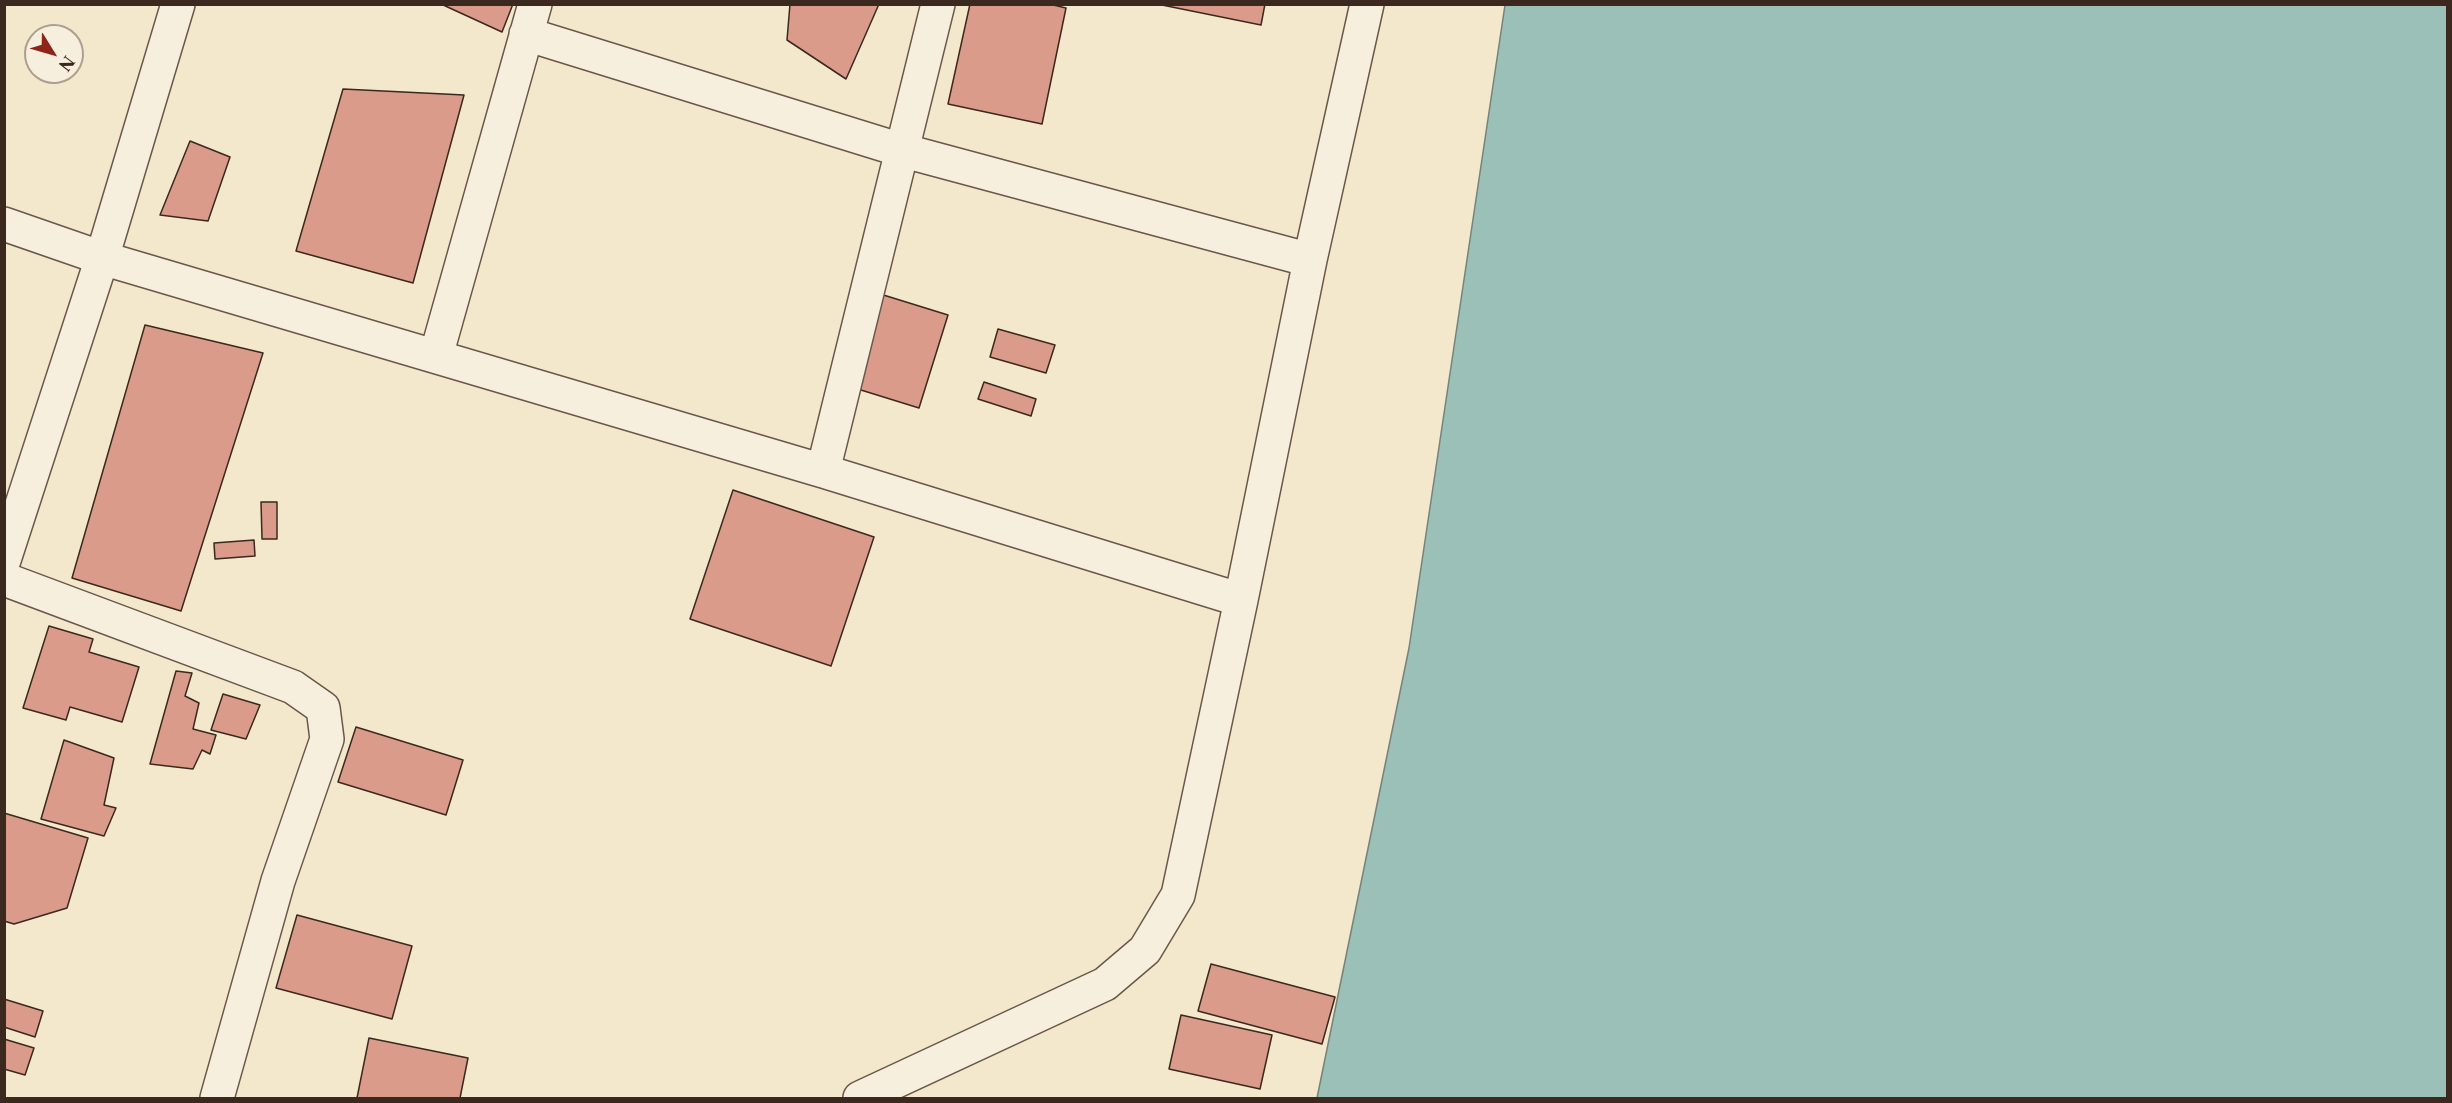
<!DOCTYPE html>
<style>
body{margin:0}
#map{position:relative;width:2452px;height:1103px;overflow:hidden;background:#f3e7cc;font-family:"Libre Caslon Text",serif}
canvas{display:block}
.frame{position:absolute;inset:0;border:6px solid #3b281f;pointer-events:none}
.north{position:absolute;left:24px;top:24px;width:60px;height:60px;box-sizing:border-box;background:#f7efde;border:2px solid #ac9f92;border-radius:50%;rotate:127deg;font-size:16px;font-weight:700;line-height:24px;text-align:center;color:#3b281f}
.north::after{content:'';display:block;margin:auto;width:21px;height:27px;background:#8f2418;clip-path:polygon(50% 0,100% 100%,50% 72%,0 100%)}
</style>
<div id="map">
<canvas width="2452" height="1103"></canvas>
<div class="frame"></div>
<div class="north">N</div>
</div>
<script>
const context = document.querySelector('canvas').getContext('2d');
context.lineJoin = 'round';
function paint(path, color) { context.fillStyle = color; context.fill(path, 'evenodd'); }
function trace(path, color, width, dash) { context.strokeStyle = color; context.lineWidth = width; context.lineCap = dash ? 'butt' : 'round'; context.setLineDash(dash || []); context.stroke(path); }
const water = new Path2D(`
 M1505,5H2447V1098H1317L1409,648Z`);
const building = new Path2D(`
 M441,4H513L502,32Z
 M790,4H879L846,79L787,40Z
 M970,4H1049L1066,8L1042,124L948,104Z
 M1157,4H1265L1261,25Z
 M343,89L464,95L413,283L296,251Z
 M190,141L230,157L208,221L160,215Z
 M877,293L948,315L919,408L848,386Z
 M145,325L263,353L181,611L72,578Z
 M998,329L1055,345L1046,373L990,357Z
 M984,382L1036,399L1031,416L978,399Z
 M733,490L874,537L831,666L690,619Z
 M261,502H277V539H262Z
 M254,540L255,556L215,559L214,543Z
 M49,626L93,639L89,652L139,667L122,722L70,707L66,720L23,708Z
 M176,671L192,673L185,696L199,703L193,729L216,735L210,754L202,750L193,769L150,764Z
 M223,694L260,705L246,739L211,730Z
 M356,727L463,760L446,815L338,782Z
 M64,740L114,758L104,805L116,808L104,836L41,819Z
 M4,813L88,838L67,908L14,924L4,921Z
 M297,915L412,946L392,1019L276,988Z
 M1211,964L1335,997L1322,1044L1198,1011Z
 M4,999L43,1011L35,1037L4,1027Z
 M1181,1015L1272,1035L1260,1089L1169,1069Z
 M369,1038L468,1058L460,1098H357Z
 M4,1039L34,1048L25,1075L4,1069Z`);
const minor = new Path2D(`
 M526,34L901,150L1310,260
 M4,224L102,258L823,471L1241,600
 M436,356L535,4
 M823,471L938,4
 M4,560L102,258L178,4
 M4,579L293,687L323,708L327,739L278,881L217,1098
 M860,1098L1105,984L1145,950L1178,895L1241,600L1310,260L1367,4`);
paint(water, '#9bc0b8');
trace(water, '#75837b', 1.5);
paint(building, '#db9b8b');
trace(building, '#3b281f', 1.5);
trace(minor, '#69584a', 36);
trace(minor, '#f7efde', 33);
</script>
